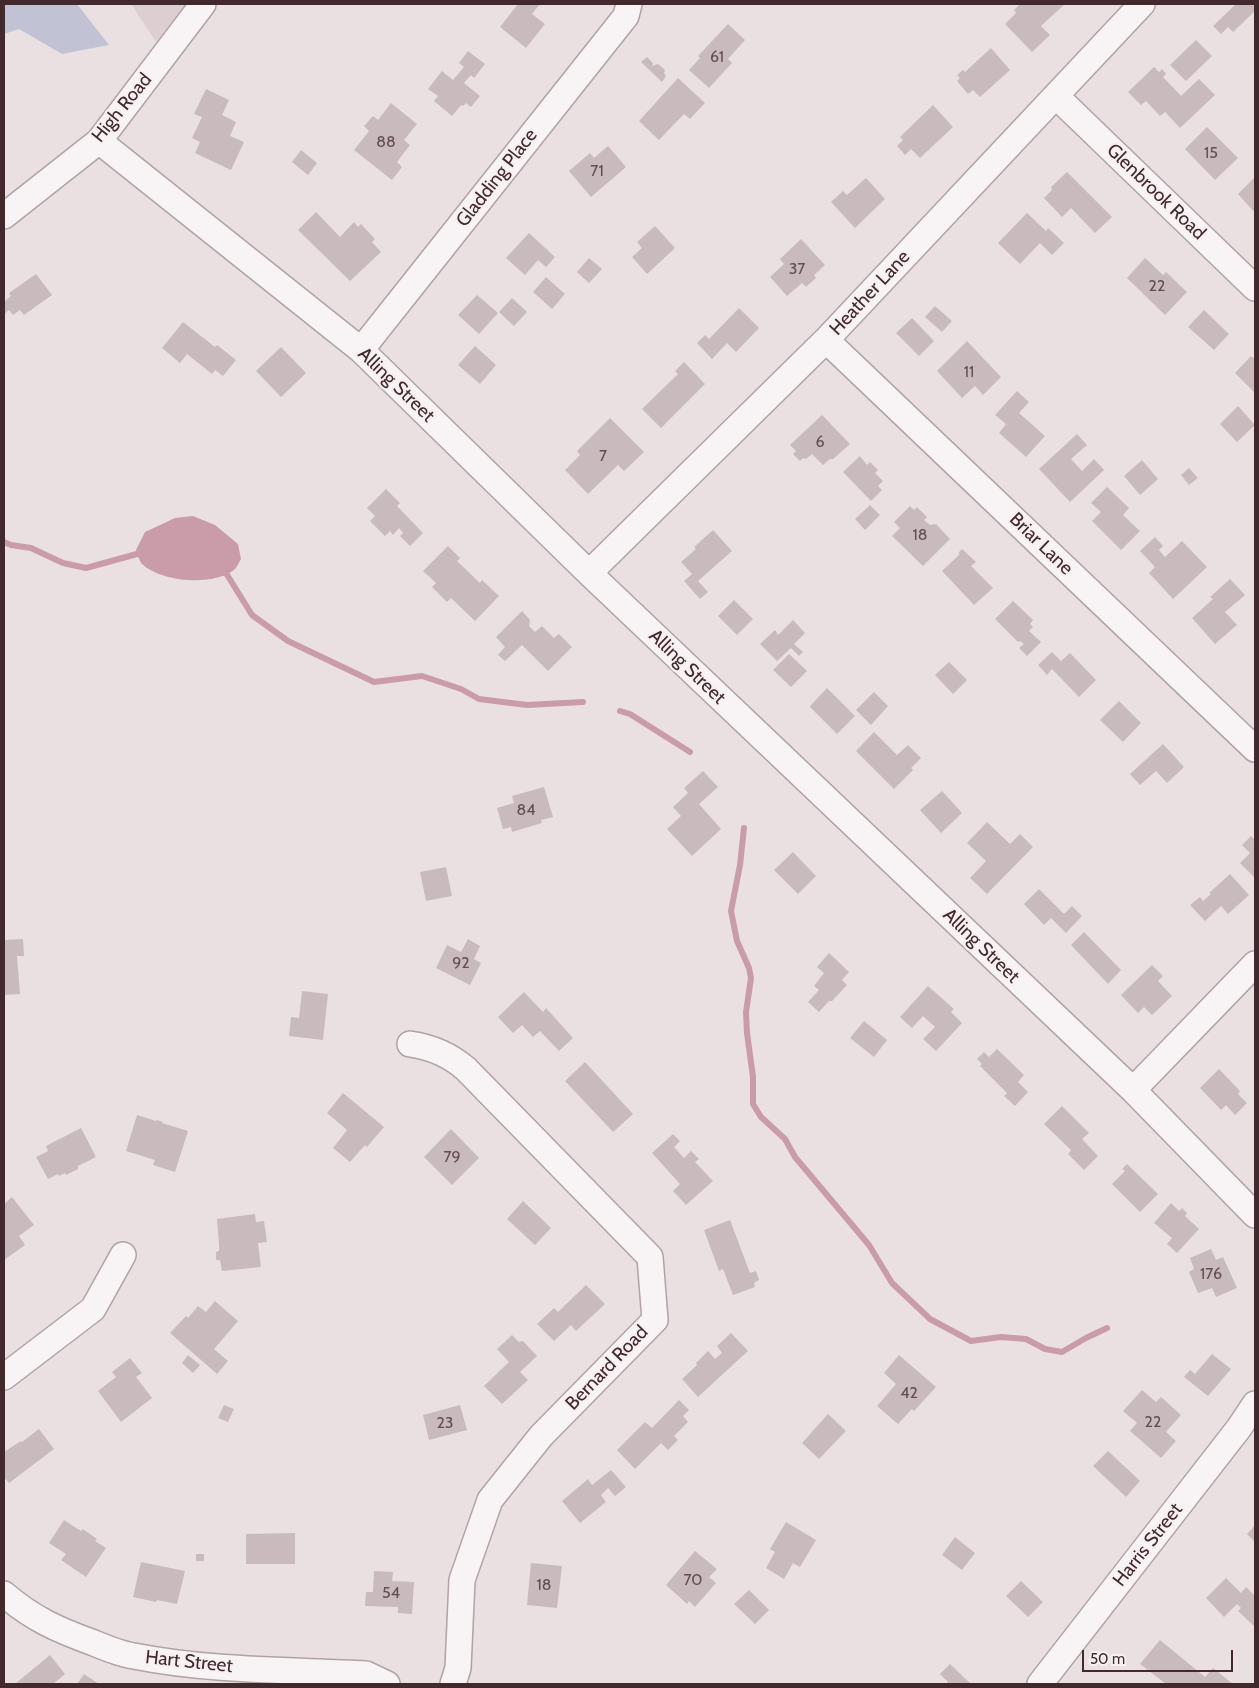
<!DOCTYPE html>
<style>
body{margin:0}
#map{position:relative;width:1259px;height:1688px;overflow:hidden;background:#eae0e2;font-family:Cabin,sans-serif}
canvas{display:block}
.frame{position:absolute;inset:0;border:5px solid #41292d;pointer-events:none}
.scale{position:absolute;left:1082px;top:1650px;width:151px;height:22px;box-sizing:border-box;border:2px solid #41292d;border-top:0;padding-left:6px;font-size:15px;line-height:18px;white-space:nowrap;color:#41292d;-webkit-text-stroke:4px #f7f0f2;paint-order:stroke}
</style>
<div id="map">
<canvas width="1259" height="1688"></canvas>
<div class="frame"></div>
<div class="scale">50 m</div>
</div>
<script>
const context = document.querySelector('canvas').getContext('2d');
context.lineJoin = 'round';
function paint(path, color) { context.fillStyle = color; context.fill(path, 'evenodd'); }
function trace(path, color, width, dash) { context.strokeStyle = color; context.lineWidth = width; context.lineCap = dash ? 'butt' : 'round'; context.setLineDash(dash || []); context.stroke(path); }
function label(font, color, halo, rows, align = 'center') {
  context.font = font + ' Cabin,sans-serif'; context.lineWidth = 4.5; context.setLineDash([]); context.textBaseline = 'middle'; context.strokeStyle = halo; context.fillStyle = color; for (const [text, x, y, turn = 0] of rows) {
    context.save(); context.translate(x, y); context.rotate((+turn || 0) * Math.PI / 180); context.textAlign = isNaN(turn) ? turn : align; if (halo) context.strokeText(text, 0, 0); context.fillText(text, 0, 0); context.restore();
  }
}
const built = new Path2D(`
 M131,4H186L156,42Z`);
const green = new Path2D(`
 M4,4H77L109,45L62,54L19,29L4,34Z`);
const water = new Path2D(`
 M193,516L215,525L238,544L241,559C239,562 237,567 235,569C214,587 161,582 142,564C139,561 138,554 136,550L145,532L175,518Z`);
const stream = new Path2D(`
 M4,542L11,545L31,548L63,563L86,568L137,554L145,555
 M218,572L226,573L252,615L288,641L374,682L422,676L461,689L479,699L527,705L583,702
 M620,711L630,714L690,752
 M744,828L740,865L731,911L737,941L749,968L751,978L746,1012L747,1033L753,1077V1104L761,1117L785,1139L795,1157L869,1245L892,1283L930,1319L971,1341L1001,1337L1026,1339L1045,1349L1062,1352L1086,1338L1107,1328`);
const building = new Path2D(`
 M518,4H540L532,14L545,24L526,48L500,27Z
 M1020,4H1065L1041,26L1050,35L1032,52L1005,24L1016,13L1014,10Z
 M1236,4H1252L1255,7V11L1233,32L1228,27L1221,34L1213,26Z
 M728,24L745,40L728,59L732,63L709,88L689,70L700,58L698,56Z
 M1196,40L1212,56L1186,81L1170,65Z
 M991,48L1010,70L980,97L973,90L968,94L957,81L960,78L957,75L963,70L965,72Z
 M468,51L485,64L474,78L471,75L464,83L480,96L471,107L466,103L463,106L461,105L452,116L434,101L438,96L428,89L442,71L453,80L464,67L459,63Z
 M647,57L653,63L652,66L658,64L665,70L664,73L666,76L662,82L641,62Z
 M1154,67L1159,72L1162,69L1166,74L1163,77L1181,96L1199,79L1215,95L1180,128L1165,112L1160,116L1146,101L1141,105L1128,92Z
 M678,78L705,103L690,119L684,114L659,140L639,121Z
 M206,89L229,100L222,115L236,122L230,136L244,142L231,170L195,153L200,142L192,138L202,117L194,114Z
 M391,103L417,124L404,140L410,145L397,162L402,167L392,180L354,150L369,131L364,126L373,116L378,120Z
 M933,105L953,127L920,158L911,149L905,155L897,146L903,140L900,137Z
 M1207,127L1238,158L1215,180L1185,149Z
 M608,146L626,167L591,197L569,171L590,153L594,158Z
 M301,150L317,163L308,175L292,162Z
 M1067,172L1112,217L1095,233L1071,208L1062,217L1044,198L1052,190L1051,187Z
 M1255,177V213L1238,194Z
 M866,178L885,199L855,228L831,202L843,191L847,195Z
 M316,212L340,237L354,222L358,227L361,224L375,239L372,242L381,252L350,281L298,230Z
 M1027,213L1046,231L1048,228L1064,243L1052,255L1040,243L1020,264L998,243Z
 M655,226L675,248L647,274L632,257L642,248L637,242Z
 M529,233L555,257L546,267L538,260L525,275L506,258Z
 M801,239L825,265L814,275L816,278L806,287L802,283L787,296L770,277L784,264L780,259Z
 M589,258L602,269L589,283L577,272Z
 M1145,258L1163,275L1166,272L1187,292L1165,315L1127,278Z
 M36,274L52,295L24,315L20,310L13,315L9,310L4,314V302L11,296L9,293Z
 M546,277L565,294L552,309L533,292Z
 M477,295L498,313L479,334L458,315Z
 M512,298L527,312L514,326L499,312Z
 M935,306L952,321L942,332L925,317Z
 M739,308L759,328L736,352L727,343L712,359L697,343L705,335L709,339Z
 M1204,310L1229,334L1214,350L1188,327Z
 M912,318L934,341L919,356L896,333Z
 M183,322L215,347L217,345L236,360L223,376L215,370L212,374L187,354L180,363L162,348Z
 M967,341L1001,377L983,395L975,386L962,398L937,371Z
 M475,346L496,365L480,384L458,365Z
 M281,347L306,373L281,397L256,371Z
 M1251,356L1255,359V393L1235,373Z
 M684,362L705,384L661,428L642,409L678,374L675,371Z
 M1017,391L1029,402L1019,413L1045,436L1026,457L999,433L1006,424L995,415Z
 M1238,406L1255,425L1237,442L1220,424Z
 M822,415L850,444L833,459H830L823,465L812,454L806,459L803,458L800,461L793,454L796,451L790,445Z
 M610,418L644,452L624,471L618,465L588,494L565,470L580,455L577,451Z
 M1077,434L1087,445L1071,459L1082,471L1094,459L1104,470L1070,502L1039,469Z
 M860,456L867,465L870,462L878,470L875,473L883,481L878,486L882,490L871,501L843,472Z
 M1142,460L1158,479L1140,495L1124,476Z
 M1189,468L1198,478L1189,485L1181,475Z
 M1107,487L1129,508L1123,515L1140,531L1121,550L1092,521L1101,512L1091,503Z
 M386,489L400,503L397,506L423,533L410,546L400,536L403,533L399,528L393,535L390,531L385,536L370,521L375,516L367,508Z
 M870,505L880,515L865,530L855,519Z
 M910,506L914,510L917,507L927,517L924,520L930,525L936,524L950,539L923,566L892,536L900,528L894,522Z
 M713,530L732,551L698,581L708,592L700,599L684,581L692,574L681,562L696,549L694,547Z
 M1155,537L1163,546L1159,550L1165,557L1182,541L1207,567L1173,599L1149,573L1155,567L1140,551Z
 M448,546L460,558L457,561L480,583L482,580L499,596L475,621L451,598L447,602L432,587L436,583L423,571Z
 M962,549L976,562L971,566L993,588L974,605L942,571L959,555V552Z
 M1230,579L1245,595L1225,612L1237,625L1215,644L1192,618L1213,599L1210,597Z
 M734,600L753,619L737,635L718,616Z
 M1013,601L1033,620L1030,624L1033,627L1029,631L1041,642L1027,656L1019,648L1024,644L1020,641L1018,642L995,619Z
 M522,611L530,620L529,626L535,632L542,626L554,638L559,634L572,647L548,671L522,645L505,661L498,655L505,647L496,637Z
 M793,620L805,633L794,644L803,652L799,656L791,648L777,661L760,644L775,630L778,635Z
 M1052,652L1061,661L1070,653L1096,680L1079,697L1052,669L1047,675L1038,665Z
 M789,654L807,671L791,687L773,670Z
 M949,662L967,680L953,694L935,675Z
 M827,688L855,716L837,734L810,707L811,705Z
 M874,692L888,706L871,725L856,710Z
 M1119,701L1141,723L1123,742L1100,720Z
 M874,732L897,755L908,745L921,758L911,768L913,770L894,789L856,751Z
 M1163,744L1184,767L1167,783L1156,771L1140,785L1130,774Z
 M703,771L718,787L699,804L721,829L692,856L667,829L681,816L673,807L688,793L684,788Z
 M544,787L553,817L541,820L542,823L512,832L511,827L503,829L497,808L514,803L512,796Z
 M942,791L962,813L941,833L920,810Z
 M987,822L1010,844L1020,834L1033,847L987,894L970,878L986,861L967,843Z
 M1251,836L1255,840V878L1240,863L1250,853L1242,845Z
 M793,852L816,876L798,894L774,870Z
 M446,867L452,896L426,901L420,872Z
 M1230,874L1249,895L1228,914L1221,906L1205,921L1190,905L1200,897L1203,901L1211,894L1209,893Z
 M1039,889L1064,914L1072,906L1082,916L1066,933L1051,918L1044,925L1024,904Z
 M1084,932L1121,970L1108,984L1071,945Z
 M23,939L24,956H17L20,994L4,995V940Z
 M468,939L480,946L474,959L481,963L470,985L436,968L447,945L461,952Z
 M829,953L849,972L842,980L847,985L832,1001H829L819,1012L808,1002L819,990L814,986L824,973L817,967Z
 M1152,965L1163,976L1158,981L1172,996L1152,1015L1144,1007L1138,1013L1121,995Z
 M928,986L954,1009L951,1012L962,1023L936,1051L923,1039L935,1027L923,1016L912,1028L900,1017Z
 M302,991L328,994L323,1040L289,1036L291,1017L299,1018Z
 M524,992L543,1012L546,1008L573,1038L559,1051L540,1031L533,1037L522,1025L513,1033L498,1017Z
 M864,1021L887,1040L874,1057L850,1038Z
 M997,1049L1024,1075L1018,1082L1028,1092L1015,1106L1004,1096L1007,1093L980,1066L982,1064L977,1059L984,1052L989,1057Z
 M585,1062L633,1114L613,1132L565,1081Z
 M1219,1069L1240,1091L1238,1094L1247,1103L1235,1115L1226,1105L1221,1110L1200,1088Z
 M343,1093L384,1127L367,1147L365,1145L350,1162L333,1148L347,1130L327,1113Z
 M1062,1106L1089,1133L1082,1139L1098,1156L1084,1170L1068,1154L1071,1150L1044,1124Z
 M137,1115L156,1121L157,1120L163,1122L162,1123L188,1131L175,1172L153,1165L155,1160L126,1151Z
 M81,1128L96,1157L78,1166V1169L66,1175L65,1173L59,1176L58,1174L48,1179L36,1157L48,1151L46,1146Z
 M451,1129L479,1158L452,1185L424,1157Z
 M673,1134L680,1141L674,1147L684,1158L691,1151L699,1159L695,1162L713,1181L686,1205L673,1191L680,1184L652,1153Z
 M1127,1164L1158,1194L1140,1212L1112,1184L1125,1171L1122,1169Z
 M12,1197L34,1225L19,1236L25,1245L4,1260V1204Z
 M523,1201L551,1228L535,1245L507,1219Z
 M1171,1203L1179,1211L1182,1208L1187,1213L1185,1216L1199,1229L1177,1253L1167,1244L1172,1238L1154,1223Z
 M255,1214L256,1222L264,1221L267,1242L258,1243L261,1267L222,1271L220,1260H216V1252L219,1251V1244L217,1219Z
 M730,1220L750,1273L756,1271L759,1280L754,1283L755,1287L733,1295L723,1269L719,1271L704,1230Z
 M1211,1249L1216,1260L1223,1257L1237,1288L1216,1297L1212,1288L1198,1293L1189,1272L1194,1269L1190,1258Z
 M586,1285L605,1304L576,1331L571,1325L554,1341L537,1324L554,1308L558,1312Z
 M215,1301L238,1321L214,1349L228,1361L217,1374L170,1333L186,1316L188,1318L198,1306L206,1312Z
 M731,1333L748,1351L698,1397L682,1379L697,1365L696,1363L708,1351L715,1359L722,1353L717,1346Z
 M512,1335L519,1342L523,1341L537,1356L520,1372L528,1380L502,1404L484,1386L509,1362L497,1349Z
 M1212,1354L1231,1369L1208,1396L1184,1377L1190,1370L1195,1374Z
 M188,1355L200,1365L193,1373L182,1363Z
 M899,1355L936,1387L914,1411L912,1409L898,1424L877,1406L896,1384L884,1373Z
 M130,1358L142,1373L136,1377L152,1398L121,1422L98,1391L116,1377L112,1372Z
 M1142,1390L1156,1402L1161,1397L1181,1415L1166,1432L1176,1441L1161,1458L1130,1431L1137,1423L1123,1411Z
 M679,1400L689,1410L683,1416L688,1422L674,1436L678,1440L668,1450L661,1443L635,1469L617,1450L645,1422L652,1428Z
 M224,1405L234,1409L228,1422L218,1418Z
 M460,1405L467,1430L429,1440L423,1415Z
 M828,1414L846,1431L819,1459L802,1443Z
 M39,1429L54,1449L9,1483L4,1477V1452L21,1441L22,1442Z
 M1108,1451L1140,1481L1126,1497L1093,1466Z
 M611,1470L626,1487L615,1496L608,1488L601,1495L606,1502L580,1523L562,1501L588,1479L592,1485Z
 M64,1520L81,1531L83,1529L97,1539L95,1541L106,1548L86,1577L61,1560L66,1554L49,1543Z
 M786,1522L816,1540L800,1567L793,1563L784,1579L766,1568L775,1552L770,1549Z
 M1255,1525V1542L1247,1534Z
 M295,1533V1564H246V1534Z
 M955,1537L975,1553L962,1570L942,1555Z
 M695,1551L717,1569L709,1577L716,1583L695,1607L689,1601L687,1604L666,1585Z
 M196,1554H204V1561H196Z
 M141,1562L185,1571L177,1604L157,1600L156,1602L133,1597Z
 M531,1563L562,1566L557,1608L527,1605Z
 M374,1571L393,1572L392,1581L414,1582L412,1614L398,1613V1607L365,1606L366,1592H373Z
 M1226,1578L1241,1593L1246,1587L1255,1596V1627L1238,1611L1241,1608L1237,1604L1224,1617L1206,1598Z
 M1021,1581L1043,1602L1028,1617L1006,1596Z
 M749,1590L769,1610L755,1624L734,1604Z
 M1160,1640L1205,1677L1213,1668L1233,1684H1166L1140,1664Z
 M50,1655L65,1674L53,1684H15Z
 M950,1664L971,1684H946L948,1682L940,1674Z
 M84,1674L99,1684H77Z`);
const street = new Path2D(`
 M1056,96L1255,288
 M99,141L361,350L589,573L1133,1090L1255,1215
 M4,216L99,141L203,4
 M826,340L1255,749
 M361,350L626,16L629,4
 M589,573L826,340L1142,4
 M410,1044C431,1047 450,1055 466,1069L650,1257L655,1320L541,1436L490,1500L462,1580L458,1668L453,1684
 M1133,1090L1255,964
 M4,1377L93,1309L123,1255
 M4,1594C33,1619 58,1630 94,1643C106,1648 120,1654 134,1656C209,1671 289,1670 366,1674L387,1684
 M1040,1684L1239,1428L1255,1404`);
const numberNames = [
 ["61",717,57],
 ["88",386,142],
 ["15",1211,153],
 ["71",597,171],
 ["37",797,269],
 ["22",1157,286],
 ["11",969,372],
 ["6",820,442],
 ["7",603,456],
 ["18",920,535],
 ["84",526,810],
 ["92",461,963],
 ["79",452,1157],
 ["176",1211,1274],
 ["42",909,1393],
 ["22",1153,1422],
 ["23",445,1423],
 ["70",693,1580],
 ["18",544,1585],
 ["54",391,1593]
];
const streetNames = [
 ["High Road",122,108,-51],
 ["Gladding Place",497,178,-52],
 ["Glenbrook Road",1156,192,44],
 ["Heather Lane",870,293,-47],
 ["Alling Street",396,385,44],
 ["Briar Lane",1041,544,44],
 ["Alling Street",687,667,44],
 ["Alling Street",981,946,44],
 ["Bernard Road",607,1368,-46],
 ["Harris Street",1148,1545,-52],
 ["Hart Street",189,1662,6]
];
paint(built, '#dcced1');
paint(green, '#c1c3d4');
paint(water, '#ca9ba9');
trace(stream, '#ca9ba9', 6);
paint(building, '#c9babd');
trace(street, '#b1a2a4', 28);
trace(street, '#f8f3f4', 25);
label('16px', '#634d51', null, numberNames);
label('19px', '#41292d', '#f7f0f2', streetNames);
</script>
